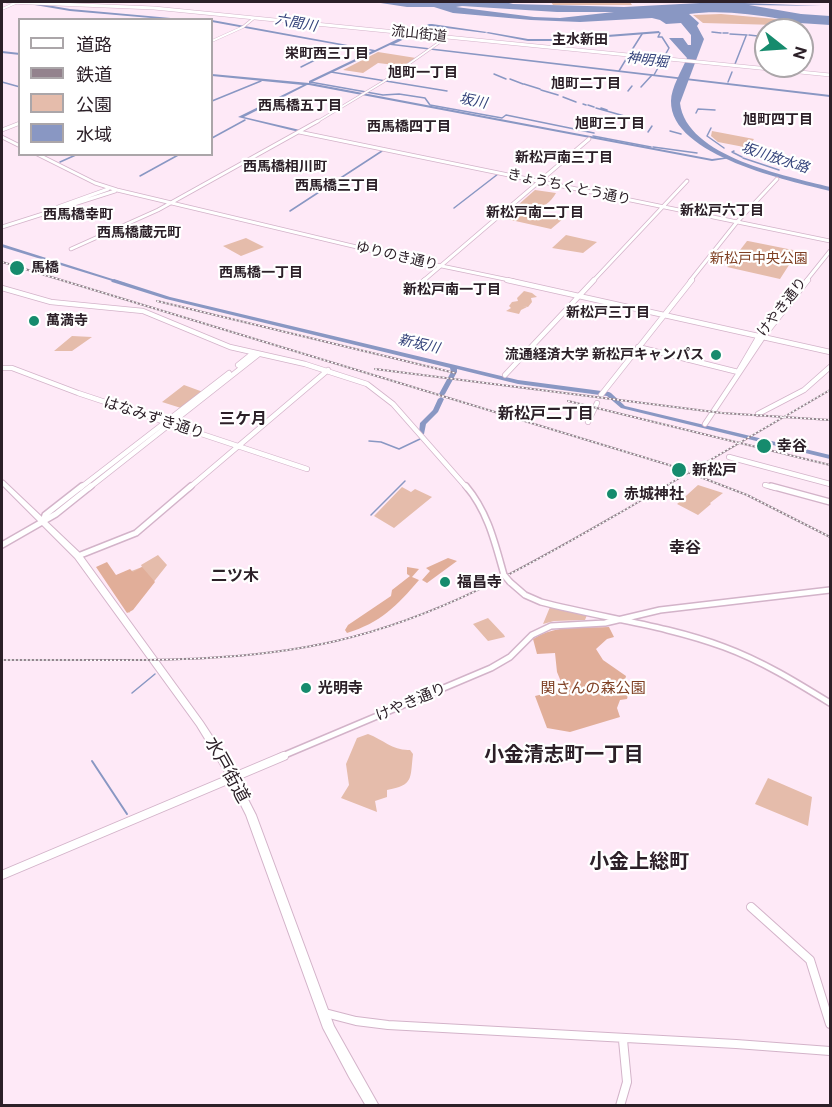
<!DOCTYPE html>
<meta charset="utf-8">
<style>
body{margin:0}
#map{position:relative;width:832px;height:1107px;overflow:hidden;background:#fee9f7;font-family:"Public Sans","Noto Sans JP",sans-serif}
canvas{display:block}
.frame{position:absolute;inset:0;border:3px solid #2c2028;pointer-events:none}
.legend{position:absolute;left:18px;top:18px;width:195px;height:138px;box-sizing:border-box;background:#fff;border:2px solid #aba6a9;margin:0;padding:8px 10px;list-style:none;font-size:18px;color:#2c2028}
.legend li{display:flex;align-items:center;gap:12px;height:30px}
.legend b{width:30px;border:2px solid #aba6a9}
.north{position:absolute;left:754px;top:18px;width:60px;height:60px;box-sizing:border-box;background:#fff;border:2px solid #aba6a9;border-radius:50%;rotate:107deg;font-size:16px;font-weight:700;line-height:24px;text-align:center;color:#2c2028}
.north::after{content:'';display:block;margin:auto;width:21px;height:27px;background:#168b6d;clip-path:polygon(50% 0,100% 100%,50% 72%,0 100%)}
</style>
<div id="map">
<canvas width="832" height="1107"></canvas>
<div class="frame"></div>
<ul class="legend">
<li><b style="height:8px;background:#fff"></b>道路</li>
<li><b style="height:8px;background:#93828d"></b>鉄道</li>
<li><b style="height:16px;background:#e5bcab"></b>公園</li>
<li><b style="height:16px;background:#8997c3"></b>水域</li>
</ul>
<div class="north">N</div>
</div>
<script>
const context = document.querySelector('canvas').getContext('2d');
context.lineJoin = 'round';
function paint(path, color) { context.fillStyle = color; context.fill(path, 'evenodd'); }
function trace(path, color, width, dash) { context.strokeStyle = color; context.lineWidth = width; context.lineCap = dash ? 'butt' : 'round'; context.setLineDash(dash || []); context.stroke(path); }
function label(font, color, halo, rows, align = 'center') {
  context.font = font + ' "Public Sans","Noto Sans JP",sans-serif'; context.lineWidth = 4.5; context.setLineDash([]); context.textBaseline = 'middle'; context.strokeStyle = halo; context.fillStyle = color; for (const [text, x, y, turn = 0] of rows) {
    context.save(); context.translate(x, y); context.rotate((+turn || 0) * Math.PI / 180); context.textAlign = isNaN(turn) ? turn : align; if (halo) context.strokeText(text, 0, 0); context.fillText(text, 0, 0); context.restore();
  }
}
const green = new Path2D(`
 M551,2H630L632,5H553Z
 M721,14L776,19L777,25L703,23L693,15Z
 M378,52L416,58L403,66L378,63L363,73L343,70Z
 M712,131L754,139L748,147H744L718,142L711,136Z
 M535,190L556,193C549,206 535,213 518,205Z
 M514,207L564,218L551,229L502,218Z
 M566,235L597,242L583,253L552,248Z
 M246,238L264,247L241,256L223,246Z
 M747,241H748L798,251L780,279L727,267Z
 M524,291L532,293L537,297L531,298L532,302L528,307L523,306L527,307L521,310L519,314L506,311L511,308L509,306L512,302L518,301L517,298Z
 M72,336L92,337L72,351H54Z
 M184,385L203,392L181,408L162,402Z
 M698,485L723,493L710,503L711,504L698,515L677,504Z
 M402,487L411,492L415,489L432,497L394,528L374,516Z
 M158,555L167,565L129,613L108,580L142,567L141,565Z
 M550,607L587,615L585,620L554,621L543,624Z
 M488,618L504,635L505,637L488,641L473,624Z
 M368,734C384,740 393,751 410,750L413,754C410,779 414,785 387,790V797L375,801L377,812L341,798L349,785L346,764L357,738Z
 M768,778L812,797L808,826L755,804Z`);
const forest = new Path2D(`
 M448,558L457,561L427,583L422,580L430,571L426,568Z
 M107,562L116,575L130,569L133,572L142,567L155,582L133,610L127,613L96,567Z
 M407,567L419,569L412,577L419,580C397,606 380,623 347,633L345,630L348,625L391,596L392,590L410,576L407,574Z
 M609,627L614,637L607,639L596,649L603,660L626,676L624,684L630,688L627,699L620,700L617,708L620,717L570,732L547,728L535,696L564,689L557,672L555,653L537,654L533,639C556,624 582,628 609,627Z`);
const water = new Path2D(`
 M374,2H510L509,3L513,4L624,7L719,2L822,6L749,5L801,14L830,16V25L784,22L780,19C750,14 720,10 689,14L699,23L697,26L704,39L680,103C686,157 787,176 830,187V191C791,181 670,156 671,101C671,88 682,70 687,58L669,38H683L688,45H691V35L681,23L666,24L660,20L652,18L580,22L531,20L453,13L434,7H407ZM462,6L557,12H614L560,18L534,17L456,7Z
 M2,244L125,283L122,284L2,247Z`);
const streamFar1 = new Path2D(`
 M712,32L721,33
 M723,33H728
 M730,34L747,35
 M749,35L766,37
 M630,53L642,34
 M735,64L746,36
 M301,67L315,60
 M619,71L628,56
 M331,72L447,91
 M494,74L506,79
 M654,75L669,48L662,37H658L660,33
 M510,79L523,84
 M2,82L20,87
 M310,82L383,95L399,94L425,98L430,105L502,118L506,115L594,133
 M728,82L732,72
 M524,84L540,89
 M641,87L652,75
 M541,90L558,95
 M628,91L632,86
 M563,97L576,102
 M212,101L261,81
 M583,104L586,105
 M588,105L594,107
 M596,108L635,119
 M601,108L607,110
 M696,113L698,109L715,110
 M711,128L707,136L724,148
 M670,131L681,134
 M648,132L652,126
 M593,136L651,147
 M212,138L245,120
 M653,147L697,153
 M734,151L732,152L742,157
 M743,158L779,170
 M60,162L78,154
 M140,176L180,154
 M454,208L498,174
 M290,211L382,151
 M369,441L381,442L399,449L420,439
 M371,515L405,481
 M132,693L155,674`);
const stream = new Path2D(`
 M92,761L127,814`);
const river = new Path2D(`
 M30,2L70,9L193,20H174L70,11L29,4Z
 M212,20L375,50L429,24H432L487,32L485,33L431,26L394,44L830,95V97L390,45L310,83L712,159L729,157L731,158L712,161L309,85H307L244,117L300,130V132H299L238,117L303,85L212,76V74L309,83V81L372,51L212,22Z
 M659,31L660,33L555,41H528L486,33L488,32L528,39H555Z
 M2,51L20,53V55L2,53Z
 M114,279L170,297L518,380L609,392L611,393L625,406L830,455V459L621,408L607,396L518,384L457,369V372L445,394L444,395H440L439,394L451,372L450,368L166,299L112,282L111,281Z
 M441,397L444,399L438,412L426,424L424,434H420L419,433L420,423L433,410L438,399Z`);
const minorFar4 = new Path2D(`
 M2,9L18,2
 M212,41L243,27L254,18
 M315,123L383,82L447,37`);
const minorFar3 = new Path2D(`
 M2,130L20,123
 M299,132L830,241
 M2,137L20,146
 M37,154L95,183L117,190L403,258L514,281
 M58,207L108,189
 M2,227L115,191
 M71,249L158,210L318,121
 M423,281L589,139
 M593,281L687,181
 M690,281L737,222L777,179
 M806,281L830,251`);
const minorFar2 = new Path2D(`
 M507,280L830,352
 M2,288L51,302L143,311L230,347L305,364L367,384L393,404L467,488
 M413,290L425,280
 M638,347L738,372
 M238,365L253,353
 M2,368H12L78,393L307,469
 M738,372L759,336L800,284
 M505,375L594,280
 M601,395L692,280
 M758,414L804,390L830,367
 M588,422L597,403
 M705,424L763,337L808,280
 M729,457L830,484
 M765,485L776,488
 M80,488L229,373
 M89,488L259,354
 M189,488L328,370`);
const minorFar1 = new Path2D(`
 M466,486C488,512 495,543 504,575
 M771,486L830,502
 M43,521L45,515L82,486
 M2,545L56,514L91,486
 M78,556L136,533L191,486
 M510,582L525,595L541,602C602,618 665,625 724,647C762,661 796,682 830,703
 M280,757L491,668L510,657L532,635L551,626L605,623L660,610L830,590`);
const minor = new Path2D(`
 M2,875L284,756
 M751,907L810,960L830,1024
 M325,1013L356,1021L388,1025L736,1044L830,1051
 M620,1106L627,1082L623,1040`);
const major = new Path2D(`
 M8,2L154,8L830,75`);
const highway = new Path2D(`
 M2,480L4,481L81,554L203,722L229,762L256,815L334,1026L379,1106H366L349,1077L323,1028L246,815L222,767L197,726L75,558L2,485Z`);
const rail = new Path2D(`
 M2,262L669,465L747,495L830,537
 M157,301L455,373
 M375,369L722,413L830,420
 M568,401L830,465
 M2,660C113,659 227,666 336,641C441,617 531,564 623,511C692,470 761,430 830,390`);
const minorBridge = new Path2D(`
 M504,575L510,582`);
const markers = [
 [17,268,8,"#168b6d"],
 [34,321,6,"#168b6d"],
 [716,355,6,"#168b6d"],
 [764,446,8,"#168b6d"],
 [679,470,8,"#168b6d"],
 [612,494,6,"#168b6d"],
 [445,582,6,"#168b6d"],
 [306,688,6,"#168b6d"]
];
const farWaternames = [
 ["六間川",296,23,10],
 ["神明堀",647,60,7],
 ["坂川",473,101,11],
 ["坂川放水路",775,158,18],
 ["新坂川",419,344,13]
];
const farStreetnames = [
 ["流山街道",419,34,6],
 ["きょうちくとう通り",569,187,12],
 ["ゆりのき通り",397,256,13],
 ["けやき通り",782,307,-52]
];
const farNeighbourhoodnames = [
 ["主水新田",580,40],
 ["栄町西三丁目",327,54],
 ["旭町一丁目",423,73],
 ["旭町二丁目",586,84],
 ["西馬橋五丁目",300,106],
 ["旭町四丁目",778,120],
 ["旭町三丁目",610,124],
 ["西馬橋四丁目",409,127],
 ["新松戸南三丁目",564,158],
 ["西馬橋相川町",285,167],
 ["西馬橋三丁目",337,186],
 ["新松戸六丁目",722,211],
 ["新松戸南二丁目",535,213],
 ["西馬橋幸町",78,215],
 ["西馬橋蔵元町",139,233],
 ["西馬橋一丁目",261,273],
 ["新松戸南一丁目",452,290],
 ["新松戸三丁目",608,313]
];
const farParknames = [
 ["新松戸中央公園",759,259]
];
const farPoinames = [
 ["馬橋",31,268],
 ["萬満寺",46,321],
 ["流通経済大学 新松戸キャンパス",704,355,"right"]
];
const streetNames = [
 ["はなみずき通り",154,418,18],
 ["けやき通り",411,702,-23]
];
const poiNames = [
 ["幸谷",777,446],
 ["新松戸",692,470],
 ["赤城神社",624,494],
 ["福昌寺",457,582],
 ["光明寺",318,688]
];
const parkNames = [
 ["関さんの森公園",593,688]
];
const neighbourhoodNames = [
 ["新松戸二丁目",546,414],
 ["三ケ月",243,419],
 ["幸谷",685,548],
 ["二ツ木",235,576]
];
const nearStreetnames = [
 ["水戸街道",227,770,61]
];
const nearNeighbourhoodnames = [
 ["小金清志町一丁目",564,755],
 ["小金上総町",639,862]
];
paint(green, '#e5bcab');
paint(forest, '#e1ae99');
paint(water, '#8997c3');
trace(streamFar1, '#8997c3', 1.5);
trace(stream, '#8997c3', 2);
paint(river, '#8997c3');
trace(minorFar4, '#d3b3c9', 3);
trace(minorFar3, '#d3b3c9', 4.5);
trace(minorFar2, '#d3b3c9', 6);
trace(minorFar1, '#d3b3c9', 8);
trace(minor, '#d3b3c9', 10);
trace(major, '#d3b3c9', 4);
trace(highway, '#d3b3c9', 2);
trace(minorFar4, '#fff', 2);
trace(minorFar3, '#fff', 3);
trace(minorFar2, '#fff', 4.5);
trace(minorFar1, '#fff', 5);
trace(minor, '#fff', 8);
trace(major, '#fff', 3);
paint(highway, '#fff');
trace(rail, '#93828d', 2);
trace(rail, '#fff', 1.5, [2]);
trace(minorBridge, '#d3b3c9', 8, []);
trace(minorBridge, '#fff', 5);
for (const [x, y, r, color] of markers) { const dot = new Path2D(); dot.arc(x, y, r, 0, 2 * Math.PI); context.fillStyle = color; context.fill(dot); trace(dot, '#fff', 2); }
label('italic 14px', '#33427a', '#fff', farWaternames);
label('14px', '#2c2028', '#fff', farStreetnames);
label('bold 14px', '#2c2028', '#fff', farNeighbourhoodnames);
label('14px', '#7f4024', '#fff', farParknames);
label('bold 14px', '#2c2028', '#fff', farPoinames, 'left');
label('15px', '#2c2028', '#fff', streetNames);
label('bold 15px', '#2c2028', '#fff', poiNames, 'left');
label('15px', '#7f4024', '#fff', parkNames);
label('bold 16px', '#2c2028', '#fff', neighbourhoodNames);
label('18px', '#2c2028', '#fff', nearStreetnames);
label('bold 20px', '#2c2028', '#fff', nearNeighbourhoodnames);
</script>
